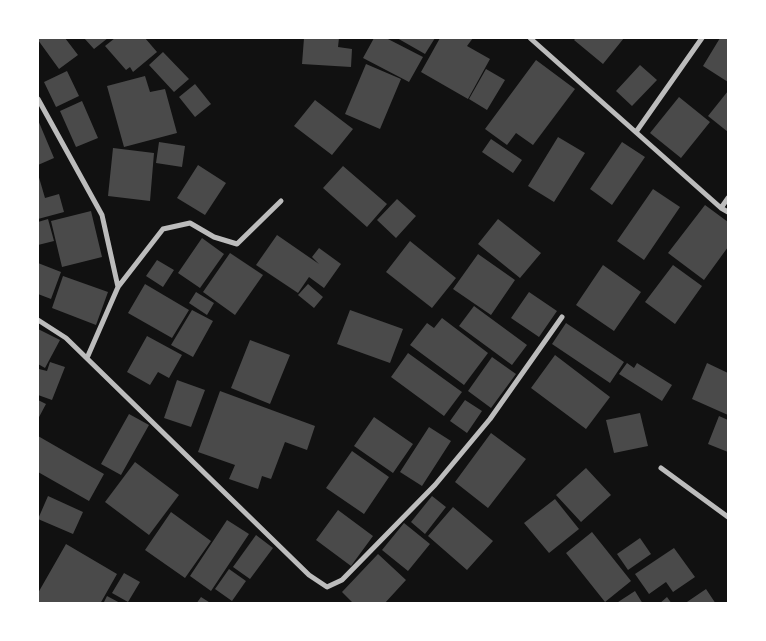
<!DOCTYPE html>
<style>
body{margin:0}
#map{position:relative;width:766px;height:641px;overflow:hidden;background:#111;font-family:Manrope,sans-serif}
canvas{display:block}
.frame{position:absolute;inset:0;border:39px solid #fff;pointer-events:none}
</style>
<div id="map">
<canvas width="766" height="641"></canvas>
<div class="frame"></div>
</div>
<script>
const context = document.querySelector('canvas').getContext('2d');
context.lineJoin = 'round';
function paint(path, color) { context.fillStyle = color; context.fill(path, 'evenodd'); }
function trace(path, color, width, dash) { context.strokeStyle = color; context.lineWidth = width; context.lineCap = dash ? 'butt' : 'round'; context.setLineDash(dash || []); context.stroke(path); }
const building = new Path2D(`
 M38,38H65L78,55L59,69L38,40Z
 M84,38H108L94,49Z
 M115,38H145L157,52L133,72L130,67L126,70L105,46Z
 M304,38H339L338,47L352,49L351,67L302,64Z
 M374,38H386L423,57L409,82L363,58Z
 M397,38H435L425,54Z
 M440,38H473L467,46L490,59L468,99L421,72Z
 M576,38H624L603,64L574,40Z
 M720,38H728V82L703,66Z
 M163,52L189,79L174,92L149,65Z
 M536,60L575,89L533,145L516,133L507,145L485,129Z
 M366,64L401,79L380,129L345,114Z
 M640,65L657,80L632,106L616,91Z
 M486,69L505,80L487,110L469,99Z
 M67,71L79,96L56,107L44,82Z
 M145,76L150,92L165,89L177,133L124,147L107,86Z
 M195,84L211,104L195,117L179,97Z
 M728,91V132L708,116Z
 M679,97L710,122L681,158L650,133Z
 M315,100L353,129L332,155L294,126Z
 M82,101L98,138L76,147L60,111Z
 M38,120L54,158L38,165Z
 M558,137L585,153L554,202L528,186Z
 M491,139L522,160L513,173L482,152Z
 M159,142L185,146L182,167L156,163Z
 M622,142L645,157L612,205L590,189Z
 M113,148L154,153L150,201L108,196Z
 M198,165L226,183L205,215L177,198Z
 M343,166L387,204L367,227L323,188Z
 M38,174L45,198L59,194L64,212L38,219Z
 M653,189L680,207L644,260L617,241Z
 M397,199L416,216L396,238L377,220Z
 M705,205L728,222V247L704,280L668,253Z
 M91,211L102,257L62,267L51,221Z
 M48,219L54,241L38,245V222Z
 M498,219L541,253L520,278L478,244Z
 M277,235L319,264L312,257L319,248L341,264L324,288L309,277L298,293L256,265Z
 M202,238L224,254L200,288L178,273Z
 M410,241L456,278L432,308L386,272Z
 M230,253L263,275L235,315L203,292Z
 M478,254L515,280L491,315L453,289Z
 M157,260L174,270L163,287L146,276Z
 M38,263L61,272L51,299L38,294Z
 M603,265L641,292L614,331L576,305Z
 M673,265L702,286L675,324L645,302Z
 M63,276L108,292L96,325L52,308Z
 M145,284L189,310L172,338L128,313Z
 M308,284L323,297L314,308L298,295Z
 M196,292L214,303L207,315L189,303Z
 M529,292L557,311L539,337L511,318Z
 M474,306L527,345L512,365L459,326Z
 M192,310L213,321L193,357L171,345Z
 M350,310L403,329L390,363L337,344Z
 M442,318L488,353L464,385L410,345L427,323L434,328Z
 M566,323L624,362L610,383L552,344Z
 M38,329L60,340L45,368L38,364Z
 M147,336L182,355L169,378L158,372L150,385L127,372Z
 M250,340L290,355L270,404L231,388Z
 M408,353L462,392L444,416L391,377Z
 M555,355L610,397L586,429L531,388Z
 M492,357L516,374L491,408L468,391Z
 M50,362L65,367L52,400L38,395V373L39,369L47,371Z
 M627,363L634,368L637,363L672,385L662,401L619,374Z
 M707,363L728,373V415L692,399Z
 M177,380L205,390L191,427L164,418Z
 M220,391L315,426L307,450L285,442L271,479L262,476L258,489L229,479L235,465L198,452Z
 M38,400L46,404L38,419Z
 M465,400L482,411L467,433L450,421Z
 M640,413L648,446L614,453L606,420Z
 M129,414L149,425L121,475L101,464Z
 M719,416L728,420V452L708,444Z
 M374,417L413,444L393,473L354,446Z
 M429,427L451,441L422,486L400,472Z
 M491,433L526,459L488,508L455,482Z
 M38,436L104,474L89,501L38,472Z
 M352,451L389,477L364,514L326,488Z
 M135,462L179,495L149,535L105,502Z
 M586,468L611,495L581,522L556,495Z
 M48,496L83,512L73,534L38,519Z
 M432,496L446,507L425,534L411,522Z
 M555,499L579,529L549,553L524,523Z
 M453,507L493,541L467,570L428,536Z
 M338,510L373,536L351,566L316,540Z
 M171,512L211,541L185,578L145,550Z
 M227,520L249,534L211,591L190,576Z
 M404,523L430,544L408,571L382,550Z
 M592,532L631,581L605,602L566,553Z
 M256,535L273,548L250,579L233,567Z
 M640,538L651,554L628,570L617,554Z
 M66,544L117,574L100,604H38V593Z
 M674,548L695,577L673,592L666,582L649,594L635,574Z
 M378,554L406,580L384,604H354L342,592Z
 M229,569L246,581L232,601L215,589Z
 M124,573L140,582L128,602L112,593Z
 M706,589L716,604H684Z
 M635,591L643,604H615Z
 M107,596L122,604H103Z
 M201,597L212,604H196Z
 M667,597L672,604H659Z`);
const minor = new Path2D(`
 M530,38L721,208L728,212
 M38,99L102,215L118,287
 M636,132L702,38
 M721,208L728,198
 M38,320L66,338L309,575L327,587L342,580L435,485L490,419L562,317
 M87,358L118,287L163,229L190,223L214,237L237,244L281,201
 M661,468L728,517`);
paint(building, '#4a4a4a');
trace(minor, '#bcbcbc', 5);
</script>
